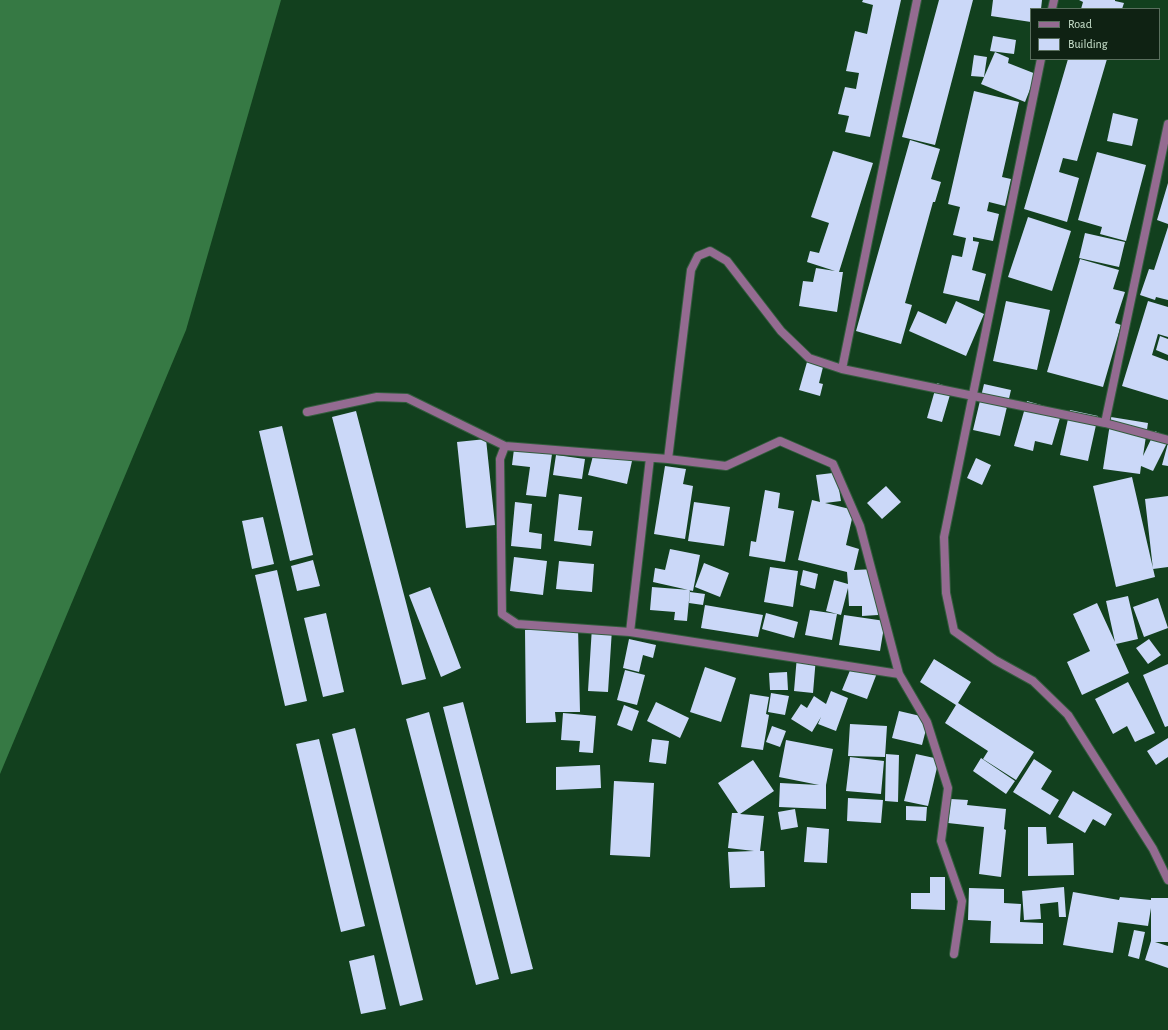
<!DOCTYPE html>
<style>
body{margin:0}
#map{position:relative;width:1168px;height:1030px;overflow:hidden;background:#12401e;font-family:"Alegreya Sans",sans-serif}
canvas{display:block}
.legend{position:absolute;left:1030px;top:8px;width:130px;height:52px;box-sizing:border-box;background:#0f2213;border:1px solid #5a6f5e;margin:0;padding:5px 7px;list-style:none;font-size:12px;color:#cbe3ce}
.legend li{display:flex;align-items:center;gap:8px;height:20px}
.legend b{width:20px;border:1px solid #5a6f5e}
</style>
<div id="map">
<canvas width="1168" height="1030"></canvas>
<ul class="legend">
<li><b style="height:5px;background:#946b91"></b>Road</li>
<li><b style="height:11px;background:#cbd8f8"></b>Building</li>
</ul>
</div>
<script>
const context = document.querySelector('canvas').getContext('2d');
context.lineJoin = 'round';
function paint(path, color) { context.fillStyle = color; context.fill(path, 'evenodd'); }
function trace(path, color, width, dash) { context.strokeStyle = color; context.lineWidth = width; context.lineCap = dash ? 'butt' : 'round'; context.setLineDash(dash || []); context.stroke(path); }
const forest = new Path2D(`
 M0,0H281L186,330L0,774Z`);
const building = new Path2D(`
 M863,0H901L870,137L845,132L849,116L838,114L845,87L856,89L859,73L846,71L855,31L867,34L873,5L862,2Z
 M939,0H973L935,145L902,137Z
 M993,0H1042L1041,9H1031V22L991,16Z
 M1079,0H1115V1L1124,3L1122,9H1081L1083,2Z
 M993,36L1016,40L1014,54L990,51Z
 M995,52L1009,58L1008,63L1036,74L1025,102L981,84Z
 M974,55L987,57L984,77L971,76Z
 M1068,59H1107L1077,161L1063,158L1059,172L1079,178L1067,222L1024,209Z
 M974,91L1019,102L1002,177L1011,179L1005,206L989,202L987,211L999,214L993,241L973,237V241L979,242L972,270L986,274L979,301L943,293L952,255L962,257L966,238L953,235L960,207L948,204Z
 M1113,113L1138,119L1132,146L1107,141Z
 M910,140L940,149L931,179L941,182L935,202H933L905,303L912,305L901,344L856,331Z
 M833,151L873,163L839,272H843L837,312L799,306L803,281L813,282L816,268L835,271L807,262L810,251L819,253L829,223L811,217Z
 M1097,152L1146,165L1126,241L1100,234L1102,227L1078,220Z
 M1168,183V224L1157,220Z
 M1028,217L1071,231L1052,291L1008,277Z
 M1168,227V300L1156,297L1155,300L1140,295L1149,269L1154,270Z
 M1085,233L1125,242L1119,267L1079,258Z
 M1080,259L1119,270L1113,289L1125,292L1115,323L1121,325L1103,387L1047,372Z
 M956,301L984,314L966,356L909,331L918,311L946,324Z
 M1006,301L1050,310L1037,370L993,361Z
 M1148,301L1168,307V337L1158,334L1152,355L1168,361V400L1122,386Z
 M1160,336L1168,339V355L1156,350Z
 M807,362L823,367L819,383L823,384L820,396L799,390Z
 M937,383L952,388L942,422L927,418Z
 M984,384L1011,390L1000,436L973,430Z
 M1027,401L1062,411L1052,445L1035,441L1033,451L1014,446Z
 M1070,410L1098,416L1088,461L1060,455Z
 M356,411L426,679L402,685L332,417Z
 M1111,417L1148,423L1143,456L1155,431L1168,437V441L1153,471L1141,466L1140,474L1103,469Z
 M282,426L313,555L290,561L259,431Z
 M486,439L495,525L466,528L457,442Z
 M1168,443V466L1162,465Z
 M514,449L552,454L546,497L526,495L530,467L512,465Z
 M594,452L632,461L627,484L588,475Z
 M556,455L585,459L582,479L553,475Z
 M976,458L991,465L982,485L967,478Z
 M665,466L686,469L683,484L693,486L685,539L654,534Z
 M841,472L844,488L839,489L841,501L825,503L854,510L846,545L859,549L854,570L876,569L878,615L862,616V606H849L848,588L841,615L826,611L834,580L848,584L847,572L798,560L812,500L820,502L816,475Z
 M1132,477L1155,577L1116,587L1093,486Z
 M886,486L901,502L882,519L867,503Z
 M765,490L780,493L778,508L794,511L785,562L749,556L751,541L756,542Z
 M559,494L582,497L578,530L593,531L591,546L554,541Z
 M1168,496V567L1153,569L1145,499Z
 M515,502L532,504L529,532L542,534L541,549L511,546Z
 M694,502L730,507L724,546L688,541Z
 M263,517L274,564L252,569L242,521Z
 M670,549L700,555L693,591L653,582L655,568L665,570Z
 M514,557L547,561L543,595L510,591Z
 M313,560L320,586L297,591L291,566Z
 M559,561L594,564L592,592L556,589Z
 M704,563L729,573L720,597L695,587Z
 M770,567L798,571L793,607L764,602Z
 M277,570L307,701L285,706L255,575Z
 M803,570L818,574L815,589L800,585Z
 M430,587L461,668L441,677L409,595Z
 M652,587L690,590L687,621L674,620L675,612L650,610Z
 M690,592L705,594L703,605L689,603Z
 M1128,596L1138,639L1116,644L1129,673L1082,695L1067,662L1090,651L1073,614L1097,603L1115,642L1106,601Z
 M1158,598L1168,628L1144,637L1133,607Z
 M705,605L763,615L758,637L701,628Z
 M810,610L837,614L832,640L805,635Z
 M326,613L344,692L323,697L304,618Z
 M766,613L798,622L794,638L762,629Z
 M844,615L885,621L880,651L839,645Z
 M578,627L580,712H555L556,722L526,723L525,630Z
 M592,627L612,629L608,692L588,691Z
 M629,639L656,645L653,658L643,655L639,672L623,668Z
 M1149,639L1161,655L1148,664L1136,648Z
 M797,656L816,657L813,693L794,691Z
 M934,659L971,682L958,703L1034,752L1016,780L983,759L988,751L945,723L956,705L920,682Z
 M853,663L877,673L867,699L842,690Z
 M1168,664V726L1165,727L1143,675Z
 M705,667L736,678L721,722L690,712Z
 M625,670L645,675L637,705L617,700Z
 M787,672L788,690H770L769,673Z
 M1128,682L1155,733L1135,742L1127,726L1113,734L1095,699Z
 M831,691L848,698L836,731L818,724L821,717L812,732L791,719L801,704L807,708L814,696L826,704Z
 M771,693L789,696L785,715L768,712Z
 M750,694L769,697L766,714L769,715L763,750L741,747Z
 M463,702L533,969L511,974L443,707Z
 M656,702L689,718L680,738L647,721Z
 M624,705L639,711L632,731L617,725Z
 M899,711L929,718L922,745L892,738Z
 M429,712L499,979L476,985L406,719Z
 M563,713L596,716L593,753L579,752L580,741L561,740Z
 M850,724L887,726L885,757L848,756Z
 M772,726L786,731L780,747L766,742Z
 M355,728L423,1000L400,1006L332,734Z
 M1168,738V757L1156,765L1147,751Z
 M319,739L365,926L341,932L296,744Z
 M652,739L669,741L666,764L649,762Z
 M786,740L833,749L826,785V809L779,807L780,783L819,785L779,777Z
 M886,754L899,755L898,802L885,801Z
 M916,754L939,759L928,806L904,801Z
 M850,757L884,761L881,794L846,791Z
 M981,758L1015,781L1006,794L973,771Z
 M1034,759L1052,771L1041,789L1059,800L1050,815L1013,792Z
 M753,760L774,791L740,814L764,816L760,851H764L765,887L730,888L728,852L754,851L728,848L732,813H738L718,783Z
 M600,765L601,788L556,790V767Z
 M614,781L654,783L650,857L610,855Z
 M1073,791L1112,814L1105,826L1093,819L1085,833L1058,817Z
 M848,798L883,800L881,823L847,821Z
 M951,799L968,800L967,805L1006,809L1004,829L1006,830L1001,877L979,874L984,827L948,823Z
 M906,806L927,807L926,821L906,820Z
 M795,809L798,827L781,830L778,812Z
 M807,827L829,829L827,863L804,862Z
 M1028,827H1046L1047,844L1073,843L1074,875L1028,876Z
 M930,877H945V910L911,909V893H930Z
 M1064,887L1066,917H1059L1058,902L1040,904L1041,919L1024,920L1022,891Z
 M969,888L1004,889V903L1021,904L1020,922L1043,923V944L990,943L991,921L968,920Z
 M1073,892L1119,900L1120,897L1151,900V898H1168V942H1155L1168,946V968L1145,960L1151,941V908L1148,926L1118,922L1113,953L1063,945Z
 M1134,930L1145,932L1139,959L1128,956Z
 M374,955L386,1009L361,1014L349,961Z`);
const minor = new Path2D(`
 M1052,9L1054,0
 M1041,59L944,537L946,593L954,631L995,660L1033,681L1068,715L1153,849L1168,880
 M842,369L917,0
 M307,412L377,397L407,398L505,446L668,459L726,466L780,441L833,464L860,526L899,674L927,722L948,788L941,841L962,901L954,954
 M1105,423L1168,124
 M505,446L500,459L502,614L517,624L630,632L899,674
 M668,459L691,270L698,256L710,251L727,261L781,331L809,358L842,369L1105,423L1168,440
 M630,632L650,458`);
paint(forest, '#367944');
paint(building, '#cbd8f8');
trace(minor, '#335d3e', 10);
trace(minor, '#946b91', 8);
</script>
